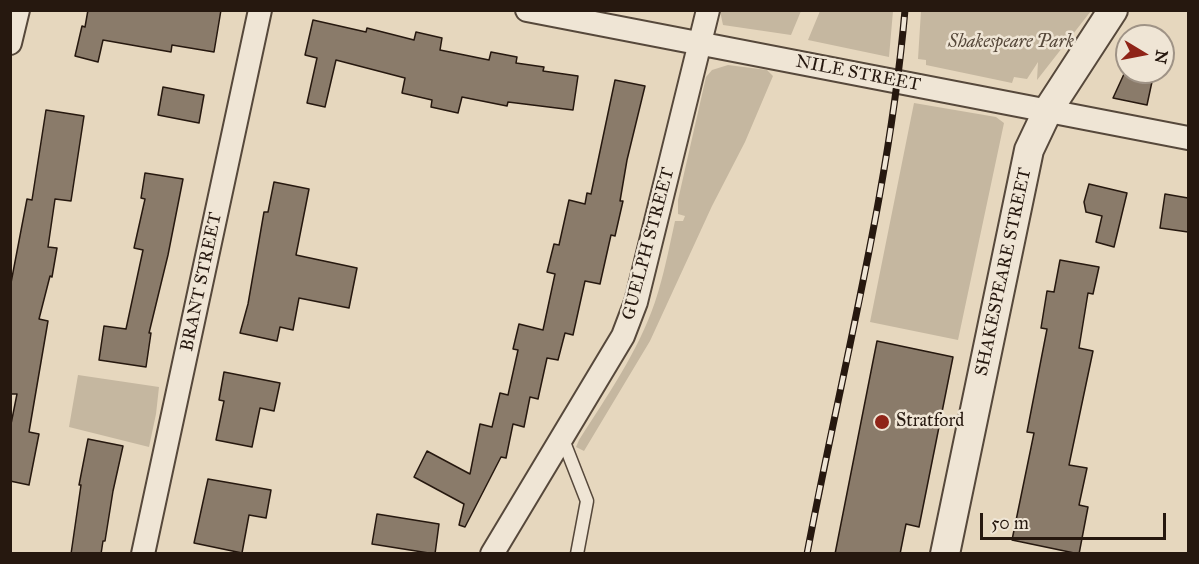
<!DOCTYPE html>
<style>
body{margin:0}
#map{position:relative;width:1199px;height:564px;overflow:hidden;background:#e6d7be;font-family:"IM FELL Great Primer",serif}
canvas{display:block}
.frame{position:absolute;inset:0;border:12px solid #26180f;pointer-events:none}
.north{position:absolute;left:1115px;top:24px;width:60px;height:60px;box-sizing:border-box;background:#efe5d5;border:2px solid #9f9386;border-radius:50%;rotate:100deg;font-size:16px;font-weight:700;line-height:24px;text-align:center;color:#26180f}
.north::after{content:'';display:block;margin:auto;width:21px;height:27px;background:#8f2418;clip-path:polygon(50% 0,100% 100%,50% 72%,0 100%)}
.scale{position:absolute;left:980px;top:513px;width:186px;height:27px;box-sizing:border-box;border:3px solid #26180f;border-top:0;padding-left:8px;font-size:18px;line-height:21px;white-space:nowrap;color:#26180f;-webkit-text-stroke:4px #efe5d5;paint-order:stroke}
</style>
<div id="map">
<canvas width="1199" height="564"></canvas>
<div class="frame"></div>
<div class="north">N</div>
<div class="scale">50 m</div>
</div>
<script>
const context = document.querySelector('canvas').getContext('2d');
context.lineJoin = 'round';
function paint(path, color) { context.fillStyle = color; context.fill(path, 'evenodd'); }
function trace(path, color, width, dash) { context.strokeStyle = color; context.lineWidth = width; context.lineCap = dash ? 'butt' : 'round'; context.setLineDash(dash || []); context.stroke(path); }
function label(font, color, halo, rows, align = 'center') {
  context.font = font + ' "IM FELL Great Primer",serif'; context.lineWidth = 5; context.setLineDash([]); context.textBaseline = 'middle'; context.strokeStyle = halo; context.fillStyle = color; for (const [text, x, y, turn = 0] of rows) {
    context.save(); context.translate(x, y); context.rotate((+turn || 0) * Math.PI / 180); context.textAlign = isNaN(turn) ? turn : align; if (halo) context.strokeText(text, 0, 0); context.fillText(text, 0, 0); context.restore();
  }
}
const green = new Path2D(`
 M720,11V10L801,11L791,35L723,25Z
 M820,11H893L889,57L808,40Z
 M921,11V10L1091,11L1037,80L1038,62L1027,79L1014,77L1012,83L926,65V60L918,59Z
 M728,65L767,70L773,76L745,142L712,206L650,341L584,451L576,447L579,440C607,396 638,352 655,302C664,275 669,248 675,221H683L685,216L678,214V200L706,77L712,70Z
 M914,103L996,117L1004,123L958,340L870,322Z
 M78,375L159,387L156,414L149,447L69,427Z`);
const building = new Path2D(`
 M88,10H221L214,52L172,45L171,52L103,40L98,62L75,56L82,26L85,27Z
 M313,20L366,32L367,28L414,40L416,32L442,38L440,50L489,60L491,52L517,57L516,63L544,67L543,71L578,76L573,110L508,102L507,106L462,97L458,113L431,107L432,100L402,93L405,78L336,60L325,107L307,103L317,58L305,55Z
 M1124,74L1153,77L1147,105L1113,98Z
 M615,80L645,86L627,160L620,201H623L615,236L611,235L600,284L585,281L573,335L565,333L558,360L547,358L538,399L530,397L524,427L513,424L506,458L501,457L465,527L459,525L464,504L414,477L427,451L470,474L480,424L492,427L500,393L508,395L518,350L513,349L519,324L543,330L555,274L547,272L554,244L559,245L569,200L585,204L587,193L591,194Z
 M163,87L204,95L199,123L158,115Z
 M46,110L84,116L71,201L55,199L48,247L57,248L52,277L50,276L39,319L48,321L29,432L39,434L29,485L10,481V429L17,394H10V288L27,199L32,200Z
 M145,173L183,179L168,255L149,333H151L146,367L99,360L104,326L126,329L143,250L134,248L145,199L141,198Z
 M274,182L309,189L296,255L357,268L349,308L299,298L293,330L280,327L277,341L240,333L248,304L264,212H268Z
 M1089,184L1127,193L1114,247L1096,242L1102,216L1086,212L1084,202Z
 M1165,194L1188,198V232L1160,228Z
 M1060,260L1099,267L1093,294L1088,293L1079,348L1093,351L1069,465L1087,468L1079,505L1088,507L1079,554L1012,540L1034,433L1027,432L1047,329L1041,328L1047,291L1054,292Z
 M877,341L953,357L919,527L906,524L900,554H835Z
 M224,372L280,383L274,411L260,408L252,447L216,440L224,401L219,400Z
 M88,439L123,446L113,491L105,541H103L101,554H71L81,485H79Z
 M208,479L271,490L266,518L249,515L242,553L194,543Z
 M377,514L439,524L435,554L372,544Z`);
const service = new Path2D(`
 M562,437L587,501L577,554`);
const minor = new Path2D(`
 M527,10L1188,138
 M10,43L18,10
 M143,554L260,10
 M492,554L623,336L636,302L708,10`);
const tertiary = new Path2D(`
 M945,554L1029,150L1048,110L1113,10`);
const rail = new Path2D(`
 M807,554C841,373 889,194 905,10`);
const markers = [
 [882,422,8,"#8f2418"]
];
const parkNames = [
 ["Shakespeare Park",1011,43]
];
const streetNames = [
 ["NILE STREET",858,74,11],
 ["GUELPH STREET",649,244,-75],
 ["SHAKESPEARE STREET",1004,272,-78],
 ["BRANT STREET",202,282,-78]
];
const poiNames = [
 ["Stratford",896,422]
];
paint(green, '#c5b7a0');
paint(building, '#8a7b6a');
trace(building, '#26180f', 1.5);
trace(service, '#56483b', 15);
trace(minor, '#56483b', 26);
trace(tertiary, '#56483b', 32);
trace(service, '#efe5d5', 12);
trace(minor, '#efe5d5', 22);
trace(tertiary, '#efe5d5', 28);
trace(rail, '#26180f', 7);
trace(rail, '#efe5d5', 4.5, [14]);
for (const [x, y, r, color] of markers) { const dot = new Path2D(); dot.arc(x, y, r, 0, 2 * Math.PI); context.fillStyle = color; context.fill(dot); trace(dot, '#efe5d5', 2); }
label('italic 18px', '#56483a', '#efe5d5', parkNames);
label('18px', '#26180f', '#efe5d5', streetNames);
label('18px', '#26180f', '#efe5d5', poiNames, 'left');
</script>
